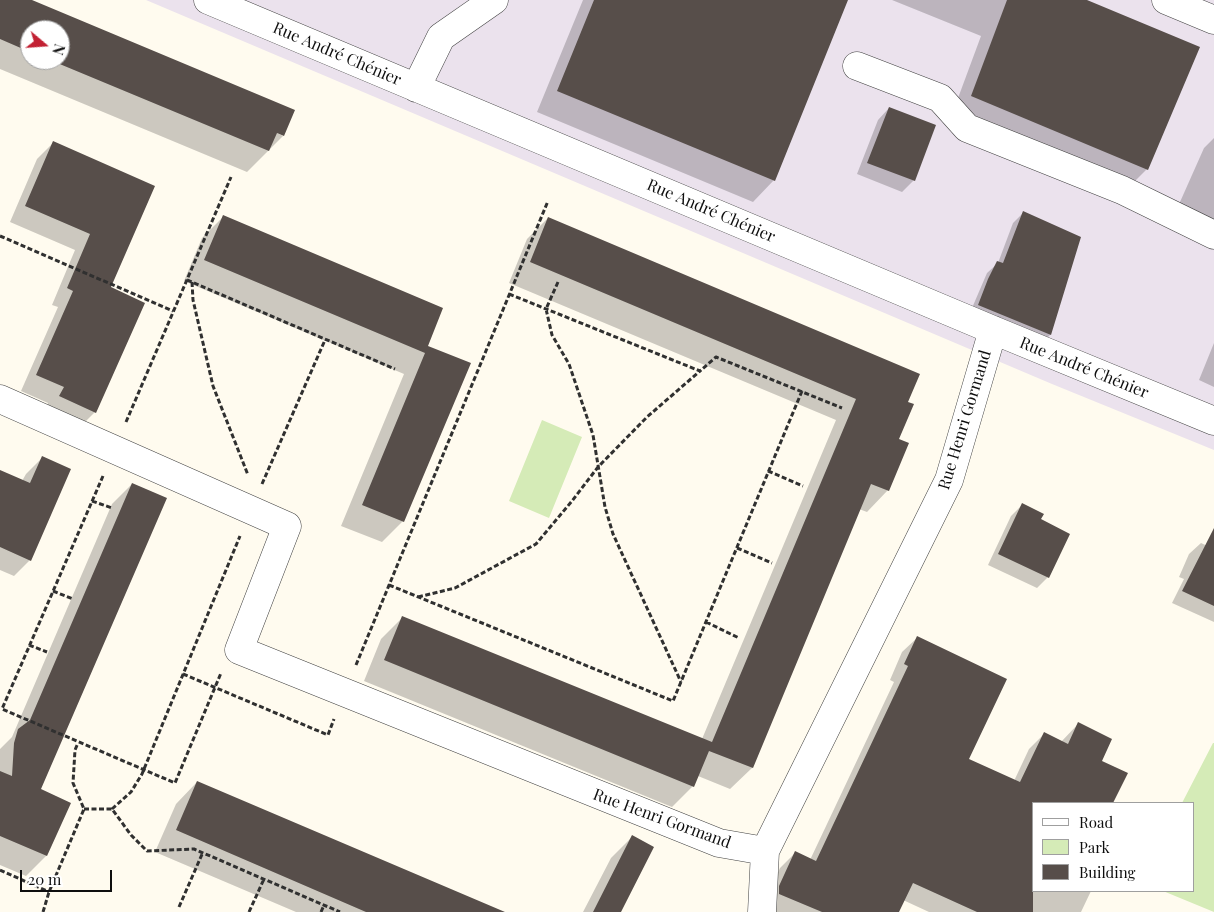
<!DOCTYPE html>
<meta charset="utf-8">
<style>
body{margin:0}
#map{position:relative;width:1214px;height:912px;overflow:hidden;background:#fffbef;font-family:"Playfair Display",serif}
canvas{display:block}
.legend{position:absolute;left:1032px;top:802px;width:162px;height:90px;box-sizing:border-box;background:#fff;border:1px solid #9f9f9f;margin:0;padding:6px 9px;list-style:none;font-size:15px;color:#0e0e0e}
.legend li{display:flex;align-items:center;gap:10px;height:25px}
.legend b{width:25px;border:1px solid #9f9f9f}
.north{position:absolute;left:20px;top:20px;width:50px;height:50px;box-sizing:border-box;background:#fff;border:1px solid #9f9f9f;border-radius:50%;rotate:108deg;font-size:14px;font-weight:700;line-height:20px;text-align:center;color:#0e0e0e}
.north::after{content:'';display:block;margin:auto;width:18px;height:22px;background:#c22133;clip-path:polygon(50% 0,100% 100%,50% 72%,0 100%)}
.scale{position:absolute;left:20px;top:870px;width:92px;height:22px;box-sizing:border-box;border:2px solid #0e0e0e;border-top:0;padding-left:6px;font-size:15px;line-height:18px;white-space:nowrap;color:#0e0e0e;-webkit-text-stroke:4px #fff;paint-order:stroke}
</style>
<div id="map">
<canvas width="1214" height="912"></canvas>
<ul class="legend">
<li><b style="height:6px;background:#fff"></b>Road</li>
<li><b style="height:14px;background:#d5ebb7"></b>Park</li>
<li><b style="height:14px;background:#574e4a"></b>Building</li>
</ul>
<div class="north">N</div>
<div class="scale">20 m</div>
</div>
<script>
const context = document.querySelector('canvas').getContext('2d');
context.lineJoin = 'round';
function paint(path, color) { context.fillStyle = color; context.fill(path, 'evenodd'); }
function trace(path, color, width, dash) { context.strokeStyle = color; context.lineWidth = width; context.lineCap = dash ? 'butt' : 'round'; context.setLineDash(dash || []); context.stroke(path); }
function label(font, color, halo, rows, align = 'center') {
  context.font = font + ' "Playfair Display",serif'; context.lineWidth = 5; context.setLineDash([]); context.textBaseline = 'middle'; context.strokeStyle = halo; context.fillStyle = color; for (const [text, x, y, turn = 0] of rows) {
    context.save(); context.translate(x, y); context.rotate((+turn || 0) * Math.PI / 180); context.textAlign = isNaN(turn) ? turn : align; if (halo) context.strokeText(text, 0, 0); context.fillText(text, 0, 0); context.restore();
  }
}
const industrial = new Path2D(`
 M146,0H1214V450L1052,384Z`);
const green = new Path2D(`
 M542,420L582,437L549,518L509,501Z
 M1213,743H1214V912L1163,891H1193V803H1182Z`);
const shadow = new Path2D(`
 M0,0H29L283,136L247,172L0,69ZM30,30H60V60H30Z
 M583,0H847L774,180L753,202L537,112Z
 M892,0H1084L1147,169L1126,190L951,117L981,36Z
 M889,108L914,180L902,192L857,174L878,120Z
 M1214,138V239L1172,220L1204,148Z
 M54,142L154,187L110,287L95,412L79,428L44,413L48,403L21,391L58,307L52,305L75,250L10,222L37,159Z
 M1023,213L1050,335L1040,345L969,315L987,273L998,263L1013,223Z
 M223,217L426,346L403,521L382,542L341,526L404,374L184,281L202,238Z
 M548,218L906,402L897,439L888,490L867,512L859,509L752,768L730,789L698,776L693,786L672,807L364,681L381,639L402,618L702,739L836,420L509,283L527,239Z
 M1214,343V387L1199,380Z
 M42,458L30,560L14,576L0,570V471L22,481L26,474Z
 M132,484L40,790L46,856L26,876L0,865V749L12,737L112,504Z
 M1022,505L1039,520L1048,577L1037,588L988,565L1011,516Z
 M1201,543L1214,549V622L1172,603L1184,579L1179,577L1189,554Z
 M918,637L967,760L1014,781L1029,749L1044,734L1061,742L1078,724L1101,762L1126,774L1111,803H1033V891H1091L1081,912H929L903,900L898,912H771L764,902L780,868L795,853L810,860L894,682L890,680L902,652Z
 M197,782L497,912H296L155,852L176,804Z
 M632,837L620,912H583L611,858Z`);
const building = new Path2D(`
 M0,0H32L295,110L284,136L277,133L269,151L50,60H60V30H30V52L0,39Z
 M594,0H848L775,181L557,91Z
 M1007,0H1087L1200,47L1148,170L971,96Z
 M889,107L936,125L915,181L867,163Z
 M53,141L155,186L111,287L145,303L96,413L59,396L64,387L36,375L73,291L67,288L90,234L25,206Z
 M1023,211L1081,237L1051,335L978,305L988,279L997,261L1003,263Z
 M223,215L443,308L428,346L471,363L404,522L362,505L425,353L204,260Z
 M548,217L920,374L908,402L914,404L899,439L909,443L889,491L871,484L753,768L709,751L694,787L384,660L402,616L712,742L856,399L530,262Z
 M42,456L71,469L31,561L0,547V470L30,483Z
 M132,483L167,498L41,789L71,803L47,856L0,836V771L12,776L14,743L18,729L30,720Z
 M1022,503L1044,514L1041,519L1070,534L1049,578L998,554Z
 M1214,528V606L1182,591Z
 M917,636L1007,679L969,759L1020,782L1044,732L1068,744L1078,722L1112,739L1102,761L1128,773L1113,803H1033V912H977L913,883L899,912H822L779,894V886L795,851L816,861L908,666L904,664Z
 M197,781L505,912H366L176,830Z
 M632,835L654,847L621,912H593Z`);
const path = new Path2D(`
 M0,236L173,311
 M187,280L395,369
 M192,282L193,300L213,386L248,475
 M558,282L546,309L552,335L569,364L593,435L605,507L613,534L681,682
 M509,294L700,371L716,357L842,408
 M126,422L231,177
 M768,471L803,486
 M103,476L2,709L175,783L221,673
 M262,484L325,340
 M92,501L112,508
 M737,548L772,563
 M389,585L673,701L802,391
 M53,591L73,599
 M418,597L455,588L536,544L572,501L598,467L647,417L700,371
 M706,622L739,638
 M29,645L47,652
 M356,665L548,201
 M183,674L328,735L334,719
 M84,809H112L131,835L147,851L194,849L340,912
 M112,809L131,792L142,774L240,536
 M0,870L49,892
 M179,907L203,852
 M43,912L49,892L84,809L73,783L75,750L78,743
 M249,912L264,879
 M321,912L324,905`);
const minor = new Path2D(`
 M208,0L993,330L1214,421
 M1166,0L1214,20
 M857,66L940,98L967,128L1122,190L1214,235
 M416,88L441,37L494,0
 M0,399L287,526L239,650L719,843L765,851L949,480L993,330
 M762,912L765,851`);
const streetNames = [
 ["Rue André Chénier",337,54,23],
 ["Rue André Chénier",711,211,23],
 ["Rue André Chénier",1084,368,22],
 ["Rue Henri Gormand",965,420,-73],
 ["Rue Henri Gormand",662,819,20]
];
paint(industrial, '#ebe2ed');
paint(green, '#d5ebb7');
paint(shadow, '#0003');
paint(building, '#574e4a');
trace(minor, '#414141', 29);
trace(path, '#303030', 3, [5, 2.5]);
trace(minor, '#fff', 28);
label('16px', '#0e0e0e', '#fff', streetNames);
</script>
